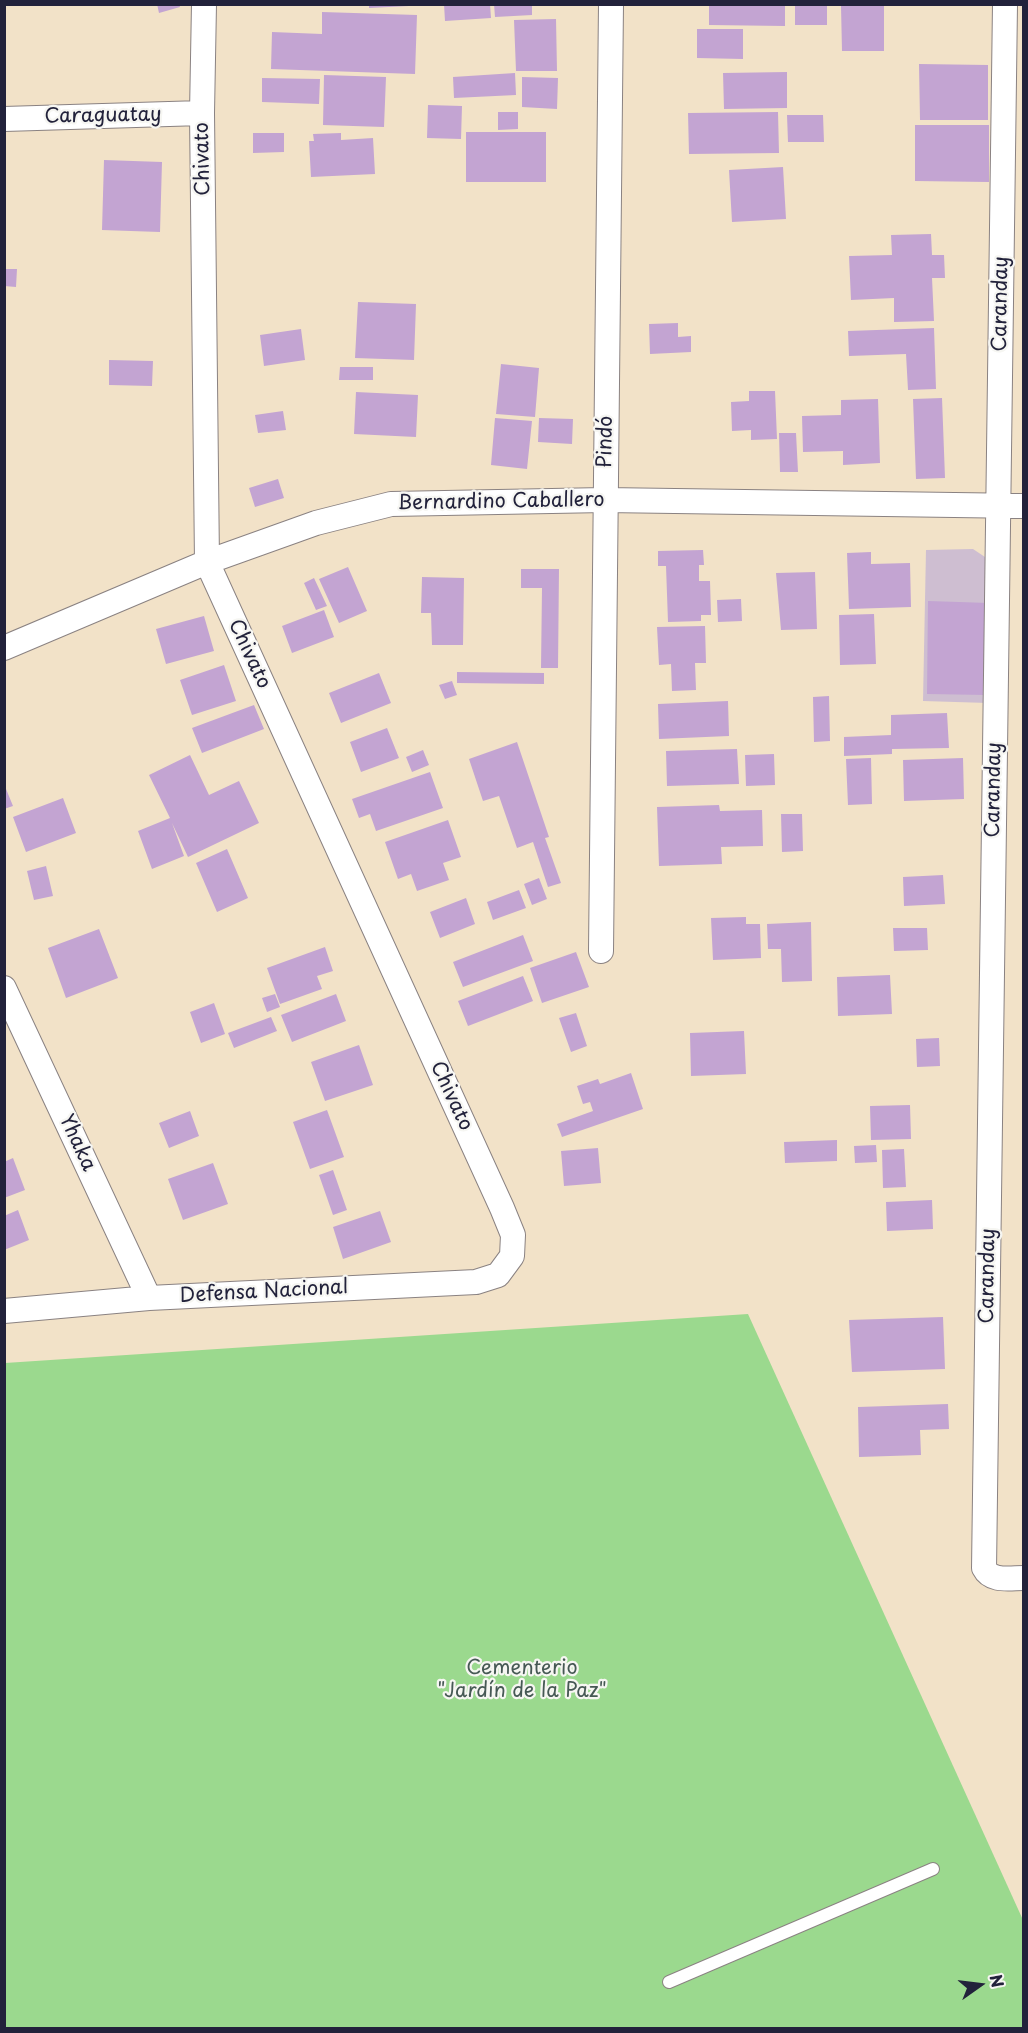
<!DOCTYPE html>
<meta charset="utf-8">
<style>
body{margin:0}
#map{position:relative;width:1028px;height:2033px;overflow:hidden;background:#f2e2c8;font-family:"Playpen Sans",sans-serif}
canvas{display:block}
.frame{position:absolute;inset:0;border:6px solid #22223b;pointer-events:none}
.north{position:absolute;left:950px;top:1955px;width:60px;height:60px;-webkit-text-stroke:4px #f6f6f2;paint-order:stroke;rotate:76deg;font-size:16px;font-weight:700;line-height:24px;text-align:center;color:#22223b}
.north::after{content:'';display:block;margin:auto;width:21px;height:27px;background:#22223b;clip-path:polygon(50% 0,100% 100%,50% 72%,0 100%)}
</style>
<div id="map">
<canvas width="1028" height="2033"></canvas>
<div class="frame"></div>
<div class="north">N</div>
</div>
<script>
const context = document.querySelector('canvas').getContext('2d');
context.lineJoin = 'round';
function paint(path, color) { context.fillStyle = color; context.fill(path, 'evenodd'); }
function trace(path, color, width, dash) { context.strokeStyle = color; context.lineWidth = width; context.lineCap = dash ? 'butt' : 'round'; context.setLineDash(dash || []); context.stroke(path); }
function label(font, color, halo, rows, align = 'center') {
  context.font = font + ' "Playpen Sans",sans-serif'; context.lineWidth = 4.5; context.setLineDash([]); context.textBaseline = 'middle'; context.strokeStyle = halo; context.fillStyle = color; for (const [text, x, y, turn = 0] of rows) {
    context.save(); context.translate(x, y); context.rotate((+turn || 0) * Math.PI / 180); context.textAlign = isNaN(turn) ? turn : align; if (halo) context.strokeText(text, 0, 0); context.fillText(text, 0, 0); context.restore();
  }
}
const industrial = new Path2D(`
 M973,549L988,559V703L923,701L926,550Z`);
const green = new Path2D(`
 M748,1314L1023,1920V2028H5V1363Z`);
const building = new Path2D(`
 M157,4H179L180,7L159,13Z
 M369,4H409V6L369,8Z
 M444,4H490L491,18L445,21Z
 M494,4H532V15L495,17Z
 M709,4H785V26L709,25Z
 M795,5H827V25H795Z
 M841,6H884V51H842Z
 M322,12L417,15L415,74L271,69L272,32L322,34Z
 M556,19L557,71H516L514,20Z
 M697,29H743V59L697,58Z
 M919,64L988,65V120H920Z
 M787,72V108L724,109L723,73Z
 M515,73L516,95L454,98L453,77Z
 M324,75L386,77L384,127L323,125Z
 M522,77L558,78L557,109L522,107Z
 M262,78L320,79L319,104L262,102Z
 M428,105L462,106L461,139L427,138Z
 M498,112H518V129L498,130Z
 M778,112L779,153L689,154L688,113Z
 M787,115H823L824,142H788Z
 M915,125H989V182L915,181Z
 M466,132H546V182H466Z
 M253,133H284V152L253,153Z
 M341,133V140L373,138L375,174L311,177L309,141H314L313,134Z
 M104,160L162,162L160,232L102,230Z
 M783,167L786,219L732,222L729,170Z
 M931,234L932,255H944L945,278H932L934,321L894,322V298L851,300L849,256L892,255L891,235Z
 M4,269H17L16,287L4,286Z
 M358,302L416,304L414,360L355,358Z
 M678,323V337L691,336V352L650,354L649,324Z
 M934,328L936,389L908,390L906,354L849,356L848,331Z
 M301,329L305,360L264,366L260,335Z
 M109,360L153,361L152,386L109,385Z
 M501,364L539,368L535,417L496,414Z
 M340,367H373V380H339Z
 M749,391H775L777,439L751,440V430L732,431L731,402L749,401Z
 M356,392L418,395L416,437L354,434Z
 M942,398L945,478L916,479L913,399Z
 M878,399L880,463L843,465V451L803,452L802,416L841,415V400Z
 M283,411L286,430L258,433L255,415Z
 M495,418L532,421L527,469L491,465Z
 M539,418L573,419L572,444L538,442Z
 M779,433H796L798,472H780Z
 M278,479L284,498L255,507L249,488Z
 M703,550L704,565H699V581H710L711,615H701V621L668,622L666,566H658V551Z
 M871,552V564L910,563L911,607L849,609L847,553Z
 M348,567L367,611L339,623L319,579Z
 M521,569H559L558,668H541L542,588H521Z
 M815,572L817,629L781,630L776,573Z
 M422,577L464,578L463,645H432L431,613H421Z
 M314,578L327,606L316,610L304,583Z
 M741,599L742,621L718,622L717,600Z
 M928,601L989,603L987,695L927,694Z
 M324,610L334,637L292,653L282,626Z
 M874,614L876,664L840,665L839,615Z
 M204,616L214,651L166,664L156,629Z
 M705,626L706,663H695L696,690L672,691L671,664L659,665L657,627Z
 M224,665L236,701L192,715L180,680Z
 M457,672L544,673V684L457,683Z
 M379,673L391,703L341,723L329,693Z
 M452,681L457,695L445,699L439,685Z
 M829,696L830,741L814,742L813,697Z
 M728,701L729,736L659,739L658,704Z
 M254,705L264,729L202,753L192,728Z
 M947,713L949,748L892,749V754L844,756V737L891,735V715Z
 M387,728L399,758L361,772L350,742Z
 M517,742L549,837L545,838L561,883L548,887L533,842L517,848L499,796L483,801L469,759Z
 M737,749L739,784L667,786L666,751Z
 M423,750L429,765L412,772L406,757Z
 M774,754L775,785L746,786L745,755Z
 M190,755L209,795L239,781L259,823L188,857L172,823L184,856L152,869L138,831L170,818L149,775Z
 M871,758L872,804L848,805L846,759Z
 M963,758L964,799L904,801L903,760Z
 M430,772L443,808L376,831L370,814L359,818L352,799Z
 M4,784L13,806L4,809Z
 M63,798L76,833L26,852L13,817Z
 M719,805L720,811L762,810L763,846L721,847L722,864L659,866L657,807Z
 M781,814H802L803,851L782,852Z
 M448,820L461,857L443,863L449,880L417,891L411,874L398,879L385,842Z
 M227,849L248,898L217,912L196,863Z
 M46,866L53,896L34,900L27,871Z
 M943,875L945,904L904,906L903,877Z
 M539,878L547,899L532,905L524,884Z
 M519,890L526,908L493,920L487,902Z
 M466,898L475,924L440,938L430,912Z
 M746,917V924H760L761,958L713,960L711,918Z
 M811,922L812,981L782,982L781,949H768L767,924Z
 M893,928H927L928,950L894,951Z
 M99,929L118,978L66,998L48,948Z
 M523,935L533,961L463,987L453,962Z
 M325,947L333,971L317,976L322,989L280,1004L267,968Z
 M576,952L589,987L542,1003L530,968Z
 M890,975L892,1014L838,1016L837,977Z
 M523,976L533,1001L468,1026L458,1001Z
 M275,994L280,1007L267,1012L262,998Z
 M336,994L346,1021L292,1042L281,1015Z
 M214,1003L225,1034L201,1043L190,1012Z
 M576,1013L587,1046L571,1052L559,1018Z
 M271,1017L277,1031L234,1048L228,1033Z
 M744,1031L746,1074L691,1076L690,1033Z
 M939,1038L940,1066L917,1067L916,1039Z
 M359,1045L373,1085L325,1101L311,1062Z
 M631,1073L643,1109L562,1137L557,1124L593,1111L590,1102L583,1104L577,1086L598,1079L600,1084Z
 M910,1105L911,1139L871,1140L870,1106Z
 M327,1110L344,1157L310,1169L293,1122Z
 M190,1111L199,1136L169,1148L159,1123Z
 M837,1140V1161L785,1163L784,1142Z
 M876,1145L877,1162L855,1163L854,1146Z
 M598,1148L601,1183L564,1186L561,1151Z
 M904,1149L906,1187L883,1188L882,1150Z
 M13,1158L25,1190L4,1198V1162Z
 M213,1163L228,1204L183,1220L168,1179Z
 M333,1170L347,1210L333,1215L319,1175Z
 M932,1200L933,1229L887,1231L886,1202Z
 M18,1210L29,1240L4,1250V1216Z
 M380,1211L391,1242L343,1259L333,1227Z
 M943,1317L945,1369L852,1372L849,1320Z
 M948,1404L949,1429L920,1430L921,1455L859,1457L858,1407Z`);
const service = new Path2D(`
 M669,1982L933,1869`);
const minor = new Path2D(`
 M1005,4L984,1568C991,1582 1009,1578 1024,1578
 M4,119L202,113
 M4,648L207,562L316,523L391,504L605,500L1024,506
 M601,951L611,4
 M4,988L149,1298
 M4,1311L149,1298L476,1282L498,1275L512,1256L513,1235L502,1208L207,562L202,113L204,4`);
const streetNames = [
 ["Caraguatay",103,116,-1],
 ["Chivato",203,159,-91],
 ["Caranday",1001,304,-89],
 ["Pindó",606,442,-89],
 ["Bernardino Caballero",501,502,-1],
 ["Chivato",249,654,65],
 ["Caranday",994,790,-89],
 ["Chivato",451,1096,65],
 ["Yhaka",77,1143,65],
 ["Caranday",988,1276,-89],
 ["Defensa Nacional",264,1292,-3]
];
const parkNames = [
 ["Cementerio",522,1668],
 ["\"Jardín de la Paz\"",522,1691]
];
paint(industrial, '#cebed1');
paint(green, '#9bd98e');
paint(building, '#c3a4d2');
trace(service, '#8a8282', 14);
trace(minor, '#8a8282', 26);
trace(service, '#fff', 12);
trace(minor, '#fff', 24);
label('20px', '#22223b', '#f6f6f2', streetNames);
label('20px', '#465954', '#f6f6f2', parkNames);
</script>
